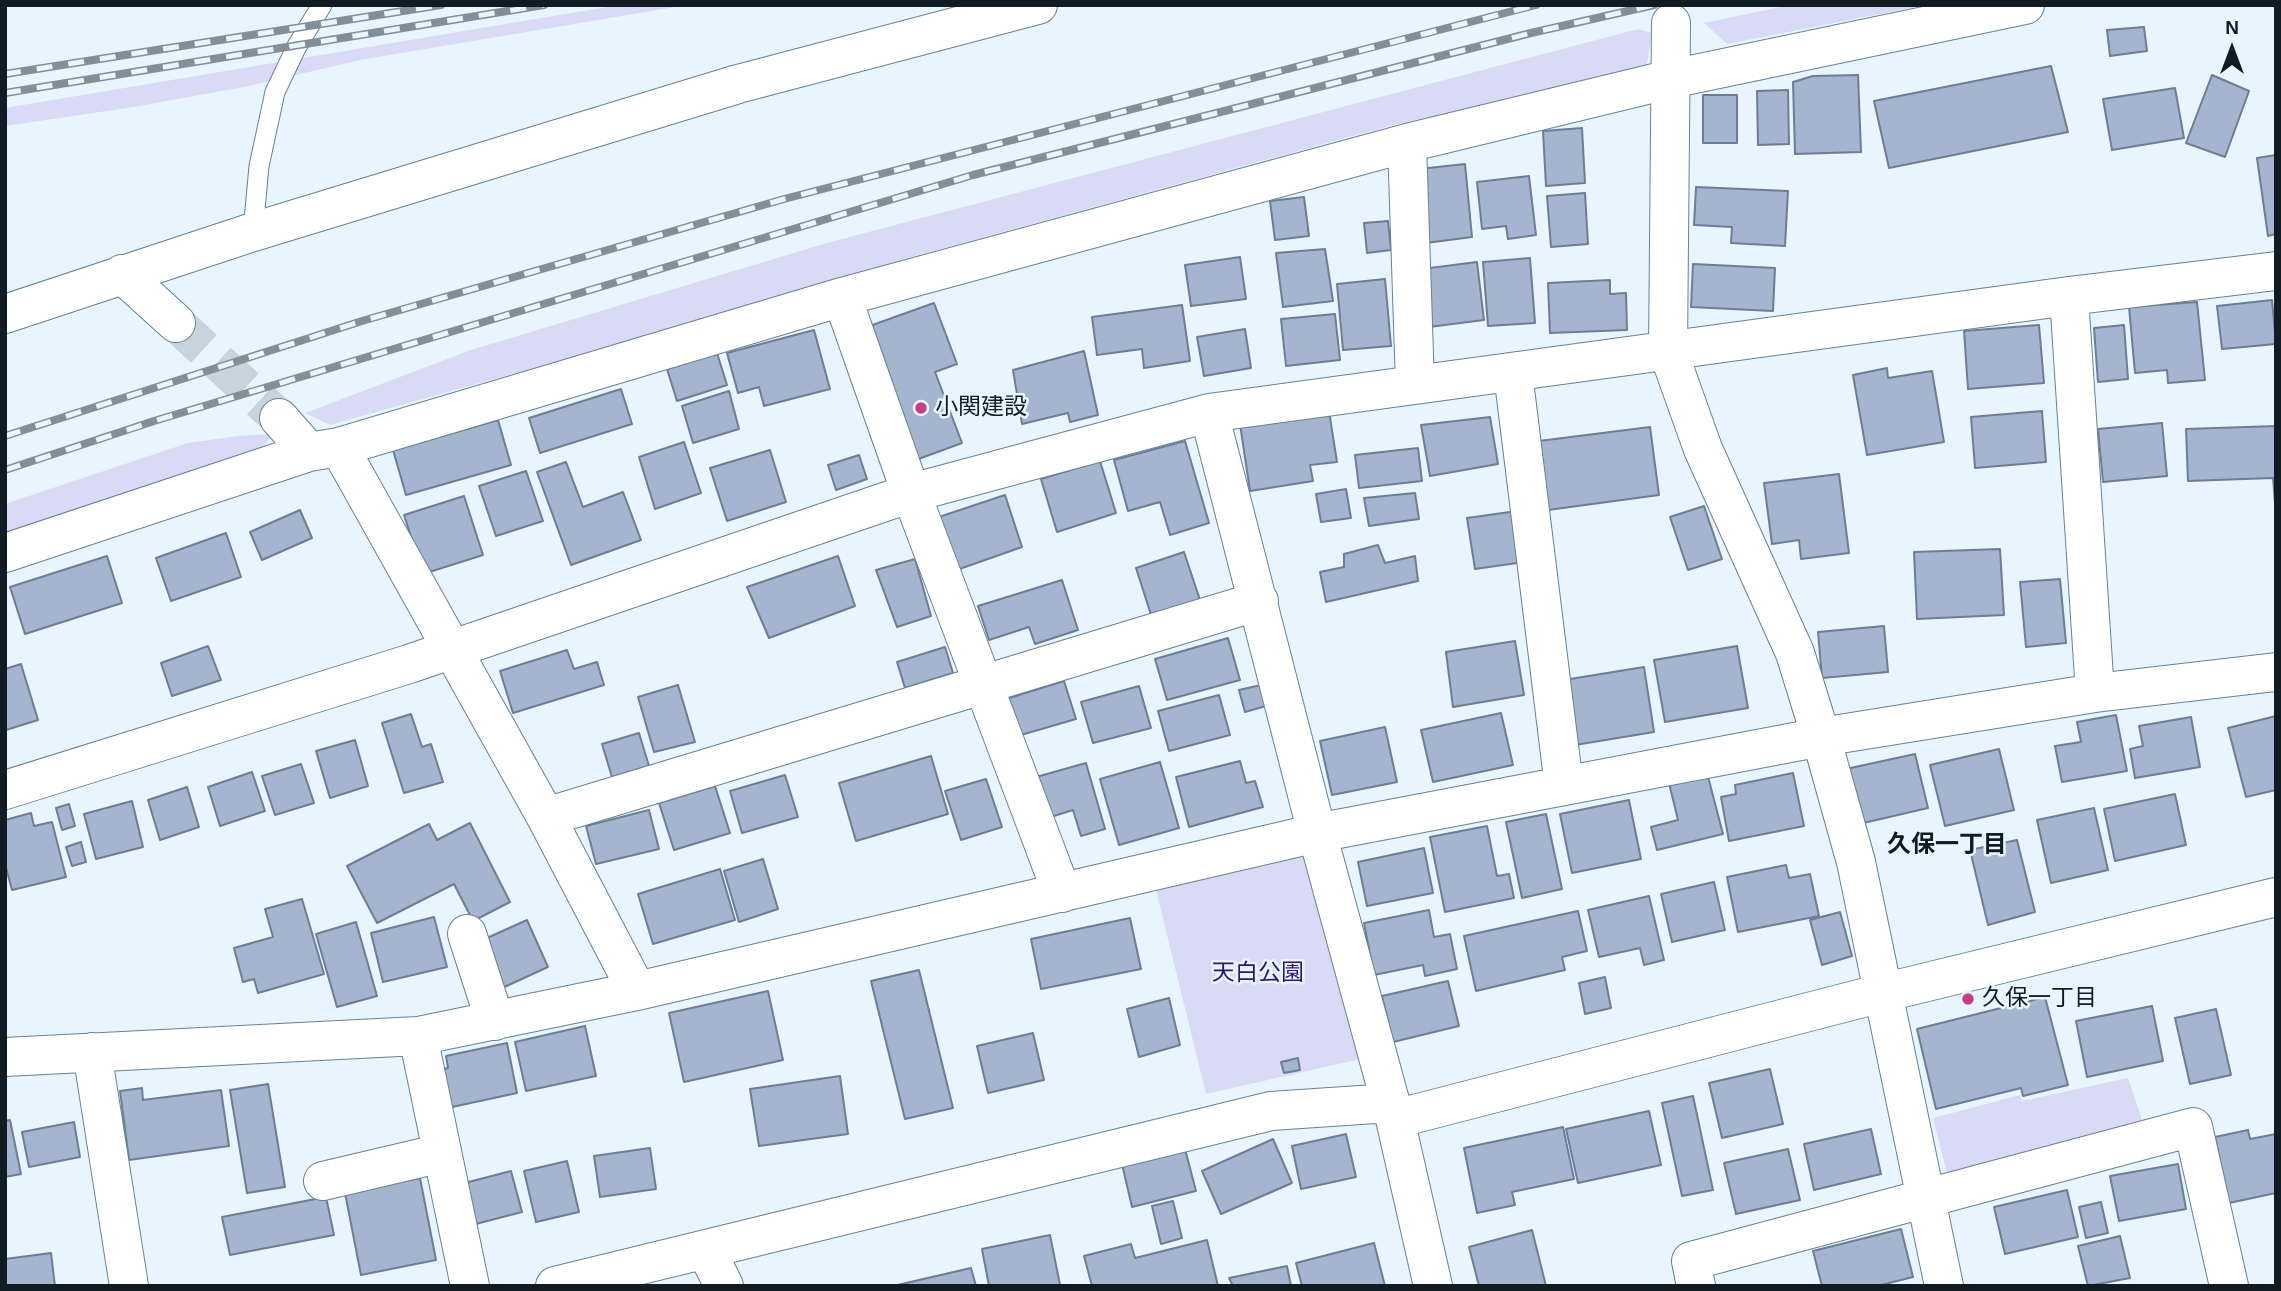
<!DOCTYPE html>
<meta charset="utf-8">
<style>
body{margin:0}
#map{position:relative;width:2281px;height:1291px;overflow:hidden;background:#e9f5fe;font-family:Arial,sans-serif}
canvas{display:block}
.frame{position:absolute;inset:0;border:7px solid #101b23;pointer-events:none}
.north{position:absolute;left:2197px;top:14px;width:70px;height:70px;-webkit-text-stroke:5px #e9f5fe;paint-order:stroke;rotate:0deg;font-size:19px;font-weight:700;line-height:28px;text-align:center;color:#101b23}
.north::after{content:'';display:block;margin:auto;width:24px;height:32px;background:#101b23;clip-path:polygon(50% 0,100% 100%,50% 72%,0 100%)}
</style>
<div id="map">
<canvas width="2281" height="1291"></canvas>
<div class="frame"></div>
<div class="north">N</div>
</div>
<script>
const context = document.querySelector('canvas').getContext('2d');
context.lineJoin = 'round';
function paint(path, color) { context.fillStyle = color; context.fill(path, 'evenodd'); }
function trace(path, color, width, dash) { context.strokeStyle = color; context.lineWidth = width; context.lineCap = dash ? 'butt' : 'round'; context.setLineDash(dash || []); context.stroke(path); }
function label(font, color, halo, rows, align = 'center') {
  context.font = font + ' Arial,"Noto Sans JP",sans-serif'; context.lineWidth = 5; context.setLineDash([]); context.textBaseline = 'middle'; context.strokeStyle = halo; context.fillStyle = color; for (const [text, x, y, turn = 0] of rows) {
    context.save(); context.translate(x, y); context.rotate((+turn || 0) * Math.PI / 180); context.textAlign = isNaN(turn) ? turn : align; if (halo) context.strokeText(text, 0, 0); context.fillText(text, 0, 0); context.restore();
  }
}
const green = new Path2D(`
 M619,5H687L360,60L249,86L134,107L5,126V108Z
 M1790,5H1926L1727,44L1704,23Z
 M1638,29L1652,33L1646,70L1393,125L911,257L626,342L330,425L305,413L471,350L827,243Z
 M274,434L256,455L5,535V504L188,443L238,436Z
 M1310,851L1360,1059L1206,1094L1156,890Z
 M2128,1078L2145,1129L1948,1177L1933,1118L2020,1095L2022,1101Z`);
const building = new Path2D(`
 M2144,27L2147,51L2110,56L2107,30Z
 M2051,66L2068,132L1889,168L1874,101Z
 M1858,75L1861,152L1795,154L1793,82L1813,76Z
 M2212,75L2249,91L2225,157L2186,143Z
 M2175,88L2184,138L2112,150L2103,99Z
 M1788,90L1789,144L1758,145L1757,91Z
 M1703,95H1737V143H1703Z
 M1582,128L1585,183L1546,186L1543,131Z
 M2276,155V234L2268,236L2257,158Z
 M1465,164L1472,237L1426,243L1419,169Z
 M1529,176L1536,235L1508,239L1506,226L1482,229L1477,182Z
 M1696,187L1788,191L1785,246L1731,243L1732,227L1694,225Z
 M1585,193L1588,244L1551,247L1547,196Z
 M1304,197L1309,236L1275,240L1270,201Z
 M1388,221L1391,250L1367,253L1364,223Z
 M1325,249L1333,301L1283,307L1276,253Z
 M1240,257L1246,299L1191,306L1185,265Z
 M1530,258L1535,323L1488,326L1483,262Z
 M1477,262L1484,320L1429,327L1422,269Z
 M1693,264L1775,268L1773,311L1691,307Z
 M1385,279L1391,346L1343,350L1337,284Z
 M1610,280V294L1626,293L1627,330L1550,333L1548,283Z
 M2272,300L2276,344L2222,349L2217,306Z
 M2197,302L2205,380L2168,383L2167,370L2135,373L2129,307Z
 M934,303L957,364L935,372L962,443L913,461L864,328Z
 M1182,305L1190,361L1144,368L1142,349L1097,355L1092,317Z
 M1335,314L1340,360L1286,366L1281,319Z
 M2039,325L2044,383L1968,389L1964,331Z
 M2124,325L2128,379L2098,382L2094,328Z
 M1245,329L1251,368L1204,376L1197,337Z
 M814,330L830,389L764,406L759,387L738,393L727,353Z
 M1084,351L1098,415L1070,422L1068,413L1022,424L1013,370Z
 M717,353L727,385L677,401L667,369Z
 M1887,368L1888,378L1932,371L1944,442L1867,455L1853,375Z
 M621,389L632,424L540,453L529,418Z
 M729,391L739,429L693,443L682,406Z
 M1329,411L1337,462L1310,465L1313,481L1250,491L1240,424Z
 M2042,411L2046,462L1975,468L1971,417Z
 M1490,417L1498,464L1430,476L1421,425Z
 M498,420L511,465L406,495L393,450Z
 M2162,423L2167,476L2103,482L2098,429Z
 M2276,426V515L2273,478L2188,481L2186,429Z
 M1650,427L1659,495L1548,510L1539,441Z
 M1185,441L1209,523L1170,535L1160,502L1128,511L1114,460Z
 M684,442L701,493L655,509L639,457Z
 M1418,448L1422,481L1359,488L1355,455Z
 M770,450L786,502L727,521L710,468Z
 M859,455L867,479L836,490L828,465Z
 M1100,461L1116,513L1057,532L1041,479Z
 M566,462L583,507L623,492L641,540L571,565L537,472Z
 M526,471L543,521L496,536L479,486Z
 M1839,474L1849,553L1801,559L1799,540L1772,544L1764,483Z
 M1346,489L1351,518L1321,522L1316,494Z
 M1415,493L1419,519L1369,526L1364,498Z
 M1005,495L1022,547L951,572L933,519Z
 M464,496L483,555L423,574L404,515Z
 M1704,506L1722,559L1688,570L1670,517Z
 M300,510L312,538L262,560L250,532Z
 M1517,511L1524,562L1475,569L1467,518Z
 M226,533L241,577L171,601L156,558Z
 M1378,545L1385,563L1415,556L1418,581L1326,602L1320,572L1344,567V554Z
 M2000,549L2004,615L1917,619L1914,552Z
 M1184,552L1202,606L1153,621L1136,568Z
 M107,556L122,603L25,634L10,587Z
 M838,556L855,606L769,638L747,587Z
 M915,559L931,616L897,627L876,570Z
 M2060,579L2066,643L2026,647L2020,582Z
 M1062,580L1078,630L1035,644L1029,627L989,640L978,606Z
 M1884,626L1888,672L1822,678L1818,632Z
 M1228,638L1240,680L1167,700L1155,659Z
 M1515,641L1524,695L1453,707L1446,652Z
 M208,646L221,680L172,696L161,663Z
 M1737,646L1748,708L1665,722L1654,660Z
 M945,647L953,673L905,688L897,662Z
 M567,650L574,669L597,662L604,685L513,713L500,671Z
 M21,664L38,720L6,730L5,669Z
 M1644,667L1654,732L1575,745L1564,680Z
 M1064,681L1076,719L1014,737L1003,700Z
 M678,685L695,742L654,752L638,697Z
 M1261,685L1266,706L1245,712L1239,690Z
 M1139,686L1151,728L1093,743L1081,702Z
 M1219,695L1230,735L1169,751L1158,711Z
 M1501,713L1513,765L1433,782L1421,730Z
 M411,714L422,747L431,744L443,782L404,793L382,723Z
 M2116,715L2127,771L2062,782L2055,746L2081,742L2077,722Z
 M2276,716V790L2246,797L2228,728Z
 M2191,717L2200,767L2135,778L2130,749L2143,746L2139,726Z
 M1385,727L1397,782L1332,795L1320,741Z
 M639,733L649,766L612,777L602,744Z
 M355,740L368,786L330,798L316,751Z
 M1999,749L2014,810L1945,826L1930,765Z
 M1915,754L1928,808L1859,824L1846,769Z
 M931,756L948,814L856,841L839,783Z
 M1240,761L1246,783L1255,781L1263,807L1189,827L1176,777Z
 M1160,762L1179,828L1119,845L1100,779Z
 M1086,763L1105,829L1081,836L1073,810L1041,820L1029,779Z
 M301,764L314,803L275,815L262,776Z
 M1706,769L1723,834L1657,850L1651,827L1678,820L1668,779Z
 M252,772L265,811L220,826L208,787Z
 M1793,773L1804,826L1729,841L1721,797L1736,794L1735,785Z
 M785,775L798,817L742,833L730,791Z
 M986,779L1002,827L961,840L945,791Z
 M715,786L730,833L674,850L659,803Z
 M187,787L199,827L160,840L148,800Z
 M2175,794L2186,845L2115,861L2104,809Z
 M1629,800L1641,859L1572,873L1560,814Z
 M132,801L143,847L96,859L84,814Z
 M69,804L75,826L62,830L56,808Z
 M2094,808L2108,870L2051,883L2037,820Z
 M649,810L659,849L596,864L586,826Z
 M31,813L34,826L52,822L66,877L12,890L5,864V820Z
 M1546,814L1562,889L1522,898L1506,822Z
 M470,823L510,902L473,921L454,884L377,923L347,866L429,824L437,840Z
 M1487,826L1497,876L1509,874L1514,898L1445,912L1430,837Z
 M2017,840L2035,912L1988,925L1970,850Z
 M81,842L86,862L72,866L66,847Z
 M1424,848L1433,893L1367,906L1358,862Z
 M763,859L778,909L739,922L724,871Z
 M1786,865L1789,878L1810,874L1819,916L1738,932L1727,877Z
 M720,869L735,920L653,944L638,894Z
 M1714,882L1725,930L1672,942L1661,894Z
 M1649,896L1664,960L1644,965L1640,948L1599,957L1588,910Z
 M302,899L324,974L258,993L254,979L243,982L234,948L273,937L265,909Z
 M1429,910L1434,937L1450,934L1457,969L1425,976L1423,965L1374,975L1364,923Z
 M1578,911L1587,951L1562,957L1565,970L1476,991L1464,936Z
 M1840,912L1852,956L1822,965L1810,920Z
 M434,917L447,967L383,982L371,933Z
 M1130,918L1141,969L1041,989L1031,939Z
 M527,920L548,967L500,989L478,942Z
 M356,922L377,996L337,1007L316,934Z
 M919,970L953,1108L905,1119L871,981Z
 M1605,977L1611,1008L1585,1014L1579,983Z
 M1448,981L1459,1026L1393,1042L1382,996Z
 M768,991L783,1060L684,1082L669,1013Z
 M2045,997L2068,1085L2023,1096L2021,1088L1936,1109L1917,1029Z
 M1169,998L1180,1045L1139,1057L1127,1009Z
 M2152,1006L2163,1061L2087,1077L2076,1021Z
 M2216,1009L2231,1075L2190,1084L2175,1018Z
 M585,1026L596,1076L526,1091L515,1042Z
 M1033,1033L1044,1080L988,1093L977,1046Z
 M507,1043L517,1093L443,1109L434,1071L448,1068L446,1056Z
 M1298,1058L1300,1070L1284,1073L1281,1062Z
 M1770,1069L1783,1124L1722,1138L1709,1083Z
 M840,1076L848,1134L759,1146L750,1089Z
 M268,1084L285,1187L247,1193L230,1090Z
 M142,1088L143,1100L221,1090L229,1146L129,1160L120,1091Z
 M1693,1096L1713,1190L1682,1196L1662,1103Z
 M1649,1111L1661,1165L1578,1183L1566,1129Z
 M10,1120L21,1174L5,1177V1121Z
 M74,1122L80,1157L29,1167L22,1132Z
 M1563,1127L1574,1179L1512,1192L1515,1205L1477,1213L1464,1148Z
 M1871,1129L1881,1174L1814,1190L1804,1144Z
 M2248,1130L2250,1139L2276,1134V1193L2229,1203L2215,1137Z
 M1346,1134L1356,1177L1301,1189L1292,1146Z
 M1273,1139L1292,1183L1221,1214L1202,1171Z
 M650,1148L656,1189L600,1197L594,1156Z
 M1185,1149L1196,1191L1132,1207L1122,1164Z
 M1788,1149L1800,1200L1736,1214L1724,1163Z
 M567,1161L579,1212L536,1222L524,1171Z
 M2178,1164L2186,1209L2119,1221L2110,1176Z
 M511,1171L522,1212L468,1226L457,1185Z
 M420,1178L436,1260L361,1275L345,1193Z
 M2067,1190L2078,1237L2005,1254L1994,1207Z
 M326,1197L334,1235L230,1255L222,1217Z
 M1173,1201L1182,1238L1161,1244L1152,1206Z
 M2101,1202L2108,1233L2086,1238L2079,1207Z
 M1901,1229L1913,1277L1877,1286H1822L1813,1251Z
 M1532,1230L1546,1286H1479L1469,1247Z
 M1050,1235L1060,1285L989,1286L982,1249Z
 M2120,1236L2130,1278L2088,1286L2078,1246Z
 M1207,1240L1218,1286H1092L1084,1256L1131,1244L1135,1258Z
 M1374,1243L1385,1286H1302L1296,1263Z
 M51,1253L55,1286H5V1259Z
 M1287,1266L1291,1286H1233L1229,1278Z
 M971,1268L976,1286H893Z`);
const minorTunnel = new Path2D(`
 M176,323L279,418`);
const service = new Path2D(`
 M253,232L259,166L275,92L297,46L322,5`);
const minor = new Path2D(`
 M1671,23L1668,351L1703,449L1795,653L1821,737L1856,862L1944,1286
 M1407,143L1415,385
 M122,274L176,323
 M2069,296L2095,693
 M842,297L911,493L1062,893
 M5,314L253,232L738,84L1038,5
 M1513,373L1564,786
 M1209,413L1317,833L1395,1119L1433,1286
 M279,418L309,452
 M339,447L546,817L637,991
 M5,553L309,452L339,447L842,297L1407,143L1671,79L2025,5
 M5,790L409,664L911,493L1209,413L2069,296L2276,271
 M546,817L1259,601
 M467,934L495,1021
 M418,1036L470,1286
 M92,1052L129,1286
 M5,1057L418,1036L637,991L1317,833L1821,737L2095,693L2276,672
 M1395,1119L1882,993L2276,897
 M323,1181L442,1153
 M706,1250L724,1286
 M555,1286L1271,1111L1390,1103
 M1696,1286L1691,1261L2193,1127L2229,1286`);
const rail = new Path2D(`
 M5,74L441,5
 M5,93L544,5
 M5,436L362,321L784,199L1536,5
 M5,470L154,421L973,175L1531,33L1654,5`);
const markers = [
 [921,408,7,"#c34088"],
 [1968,999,7,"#c34088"]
];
const poiNames = [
 ["小関建設",935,408],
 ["久保一丁目",1982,999]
];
const parkNames = [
 ["天白公園",1258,974]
];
const neighbourhoodNames = [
 ["久保一丁目",1947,845]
];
paint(green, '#d9daf5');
paint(building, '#a5b5d0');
trace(building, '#6e7d96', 2);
trace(minorTunnel, '#c8d4dd', 38, [38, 19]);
trace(service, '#678295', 21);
trace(minor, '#678295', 40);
trace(service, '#fff', 19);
trace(minor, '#fff', 38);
trace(rail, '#838e97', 8);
trace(rail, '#e9f5fe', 5, [16]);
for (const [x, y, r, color] of markers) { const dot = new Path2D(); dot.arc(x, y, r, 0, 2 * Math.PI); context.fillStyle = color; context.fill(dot); trace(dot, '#e9f5fe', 2.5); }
label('23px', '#101b23', '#e9f5fe', poiNames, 'left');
label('23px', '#2a1570', '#e9f5fe', parkNames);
label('bold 24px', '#101b23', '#e9f5fe', neighbourhoodNames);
</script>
